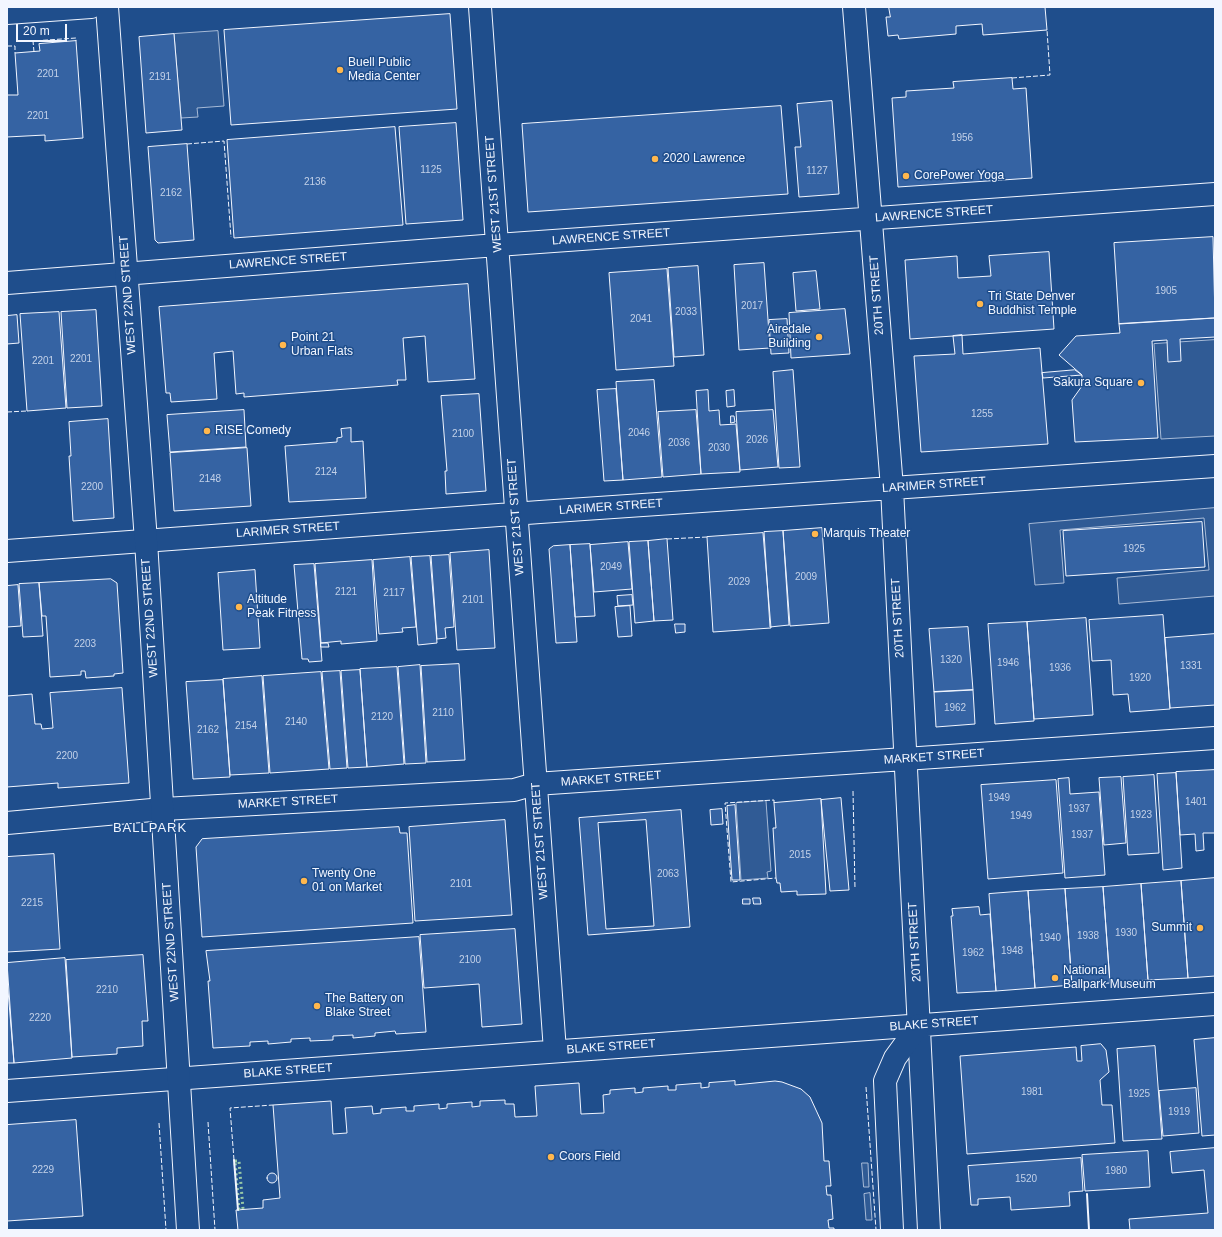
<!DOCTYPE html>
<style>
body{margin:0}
#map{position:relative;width:1222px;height:1237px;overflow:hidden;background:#1f4e8c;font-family:Arial,sans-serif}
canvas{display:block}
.frame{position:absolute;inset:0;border:8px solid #f2f6ff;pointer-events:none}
.scale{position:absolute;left:16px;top:24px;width:51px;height:18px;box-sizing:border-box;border:2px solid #f2f6ff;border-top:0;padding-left:5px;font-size:12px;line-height:14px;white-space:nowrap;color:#f2f6ff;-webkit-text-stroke:3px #1f4e8c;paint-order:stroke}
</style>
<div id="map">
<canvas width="1222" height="1237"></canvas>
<div class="frame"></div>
<div class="scale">20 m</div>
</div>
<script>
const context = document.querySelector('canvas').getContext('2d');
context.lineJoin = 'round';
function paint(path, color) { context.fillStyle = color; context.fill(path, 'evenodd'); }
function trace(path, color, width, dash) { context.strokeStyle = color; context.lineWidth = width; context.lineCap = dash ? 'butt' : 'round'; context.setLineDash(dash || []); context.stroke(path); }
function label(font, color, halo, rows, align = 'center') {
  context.font = font + ' Arial,sans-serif'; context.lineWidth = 3; context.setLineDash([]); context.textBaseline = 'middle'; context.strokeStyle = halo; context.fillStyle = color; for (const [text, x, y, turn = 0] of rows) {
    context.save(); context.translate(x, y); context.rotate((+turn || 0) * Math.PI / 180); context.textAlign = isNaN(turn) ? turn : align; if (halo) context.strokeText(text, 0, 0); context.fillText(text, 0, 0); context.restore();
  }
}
const green = new Path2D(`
 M218,31L224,106L197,108L198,117L181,118L174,34Z
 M1215,340V436L1161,439L1154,344Z
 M1215,508V596L1119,604L1117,578L1209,570L1204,518L1060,530L1064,583L1035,585L1029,524Z
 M766,801L771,871L767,872L768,878L741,880L736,803Z
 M862,1163H868L869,1187H864Z
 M870,1193L872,1220H866L864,1194Z`);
const building = new Path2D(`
 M889,7H1045L1047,30L983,35L982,24L956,26V34L899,39L898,35L888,36L886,17H890Z
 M450,14L457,109L231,125L224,30Z
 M174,34L182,130L146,133L139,37Z
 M76,41L83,138L45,141V135L7,137V95H18L15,53L40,51L39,44Z
 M1012,78L1013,89L1026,88L1032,178L898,187L892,98L906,97V91L954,88L953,82Z
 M832,101L839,194L799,197L795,147H801L797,104Z
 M781,106L788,194L528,212L522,124Z
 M456,123L463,220L406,224L399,127Z
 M395,127L403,225L234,238L227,140Z
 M187,144L194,240L158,243L155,240L148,147Z
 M1213,237L1215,318L1119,324L1114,243Z
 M1049,252L1054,329L910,339L905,260L957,256L958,278L991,276L989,256Z
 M764,263L770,348L739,350L734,265Z
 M698,266L704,355L674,357L668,268Z
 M667,269L674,366L616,370L609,273Z
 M816,271L820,309L796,311L793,273Z
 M468,284L475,379L428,382L425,336L403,338L406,380H397L398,385L244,397V393L236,394L233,351L214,353L217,399L171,402L170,393H166L159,307Z
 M845,309L850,354L791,358L789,313Z
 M96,310L102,406L67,408L61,312Z
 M59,312L66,408L27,411L20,314Z
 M17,315L19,343L7,344V316Z
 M1213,318H1215V337L1180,339L1181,361L1168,362L1167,340L1152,341L1158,438L1075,442L1072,400L1082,386V375L1059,355L1076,336L1120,333L1119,324Z
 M787,319L789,353L771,354L769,320Z
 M962,335L963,354L1040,348L1048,444L921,452L914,356L955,354L953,336Z
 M793,370L800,467L779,468L773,372Z
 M1075,370L1082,375L1043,378L1042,373Z
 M654,380L662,477L623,480L616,382Z
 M616,389L623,480L604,481L597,390Z
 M708,390L709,411L719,410L720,425L736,424L740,472L701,474L696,391Z
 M734,390L735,406L727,407L726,391Z
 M479,394L486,491L446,494L445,471H447L441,396Z
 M244,410L246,447L170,452L167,415Z
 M696,410L701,474L663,477L658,412Z
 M773,410L778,467L740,470L736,412Z
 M731,416H734L735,422L731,423Z
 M108,419L114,518L73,521L69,456H71L69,422Z
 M351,428V442L363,441L366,498L289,502L285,446L337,442V438L342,437L341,429Z
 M247,448L251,506L174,511L170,453Z
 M1202,522L1205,567L1066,576L1063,531Z
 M822,528L829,623L790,626L783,531Z
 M783,531L789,625L770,627L764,532Z
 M763,533L771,628L713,632L707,537Z
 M667,539L673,620L654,621L648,541Z
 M648,541L654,621L635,623L629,542Z
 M628,542L632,589L594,592L590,545Z
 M590,544L595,616L575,617L570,545Z
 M570,545L577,642L556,643L549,549L553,546Z
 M489,550L495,648L457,650L450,553Z
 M449,555L454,627L445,628L446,638L437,639L431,556Z
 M430,556L437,643L418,645L411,557Z
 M410,557L416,627L402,628L403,632L379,634L373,560Z
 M372,560L377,641L341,644V641L321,643L315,564Z
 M314,564L322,661L309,662L308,659H302L294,565Z
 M255,570L260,648L223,650L218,573Z
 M111,579L117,583L123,673L114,674V676L86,678L85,671H81V675L50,677L46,616H42L39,583Z
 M39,583L43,636L23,637L19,584Z
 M18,585L21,626L7,627V586Z
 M632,595L633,605L618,606L617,596Z
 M630,606L632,636L618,637L615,607Z
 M1163,615L1170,709L1130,712L1128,694L1113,695L1111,660L1092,661L1089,620Z
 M1086,618L1093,715L1034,719L1027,622Z
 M1027,622L1034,721L995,724L988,624Z
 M675,624H685V632L676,633Z
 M968,627L973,690L934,692L929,629Z
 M1215,634V705L1170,708L1165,638Z
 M321,643H328L329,647H321Z
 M459,664L465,760L427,762L421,666Z
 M420,665L426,763L405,764L398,667Z
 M397,667L404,764L367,767L360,669Z
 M360,670L367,767L348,768L341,671Z
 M340,671L347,768L330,769L322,672Z
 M321,672L329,769L270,773L263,676Z
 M262,676L269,773L230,775L223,679Z
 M223,680L230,777L193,779L186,682Z
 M122,688L129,783L58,788V783L7,787V696L32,694L35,724H41L42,729L53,728L50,693Z
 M973,690L975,724L936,727L934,692Z
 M1215,770V833H1203L1204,850L1196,851L1195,834L1180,835L1176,772Z
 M1176,773L1182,868L1163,870L1157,774Z
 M1154,775L1159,853L1128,855L1123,777Z
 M1121,777L1126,843L1104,845L1099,778Z
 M1069,778L1070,794L1099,792L1105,875L1065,878L1058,779Z
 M1056,780L1063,873L988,879L981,785Z
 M841,798L849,890L830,891L821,800Z
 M821,799L826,894L797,895V891L781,892L780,883H777L776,878L773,828H776L774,803Z
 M735,805L740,880H732L727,806Z
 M722,809L723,824L711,825L710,810Z
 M681,810L690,927L588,935L579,818ZM646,820L654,926L606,929L598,823Z
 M505,820L512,915L415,921L409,827Z
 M399,827L400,833H407L413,923L202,937L196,847L202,839Z
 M54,854L60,949L7,952V857Z
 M1215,878V976L1188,978L1181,881Z
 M1181,881L1188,978L1148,980L1141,884Z
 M1141,884L1148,980L1110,983L1103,887Z
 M1103,887L1110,983L1072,985L1065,889Z
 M1065,889L1072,985L1035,988L1028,891Z
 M1028,891L1035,988L996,991L989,894Z
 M753,898H760L761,904H754Z
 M743,899H750V904H743Z
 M979,907L980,915L990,914L996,991L957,993L951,916H953L952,909Z
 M515,929L522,1024L482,1027L479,984L424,988L420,935Z
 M419,937L426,1032L396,1034L395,1031L375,1033V1036L353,1038V1035L333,1036V1040L310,1041V1038L291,1039V1042L268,1044V1041L250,1042V1046L213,1048L208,981H210L206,951Z
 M143,955L148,1021H142L143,1046L117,1048V1054L72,1057L66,960Z
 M65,958L72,1058L14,1063L7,963Z
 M7,978L14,1063H7Z
 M1215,1038V1135L1202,1136L1194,1040Z
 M1101,1044L1106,1050L1109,1072L1100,1080L1102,1105H1112L1115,1143L967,1154L960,1056L1076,1047L1077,1061H1082L1081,1046Z
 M1155,1046L1162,1139L1123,1141L1117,1049Z
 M735,1081V1085L775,1081L782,1082L801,1089L810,1097L822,1123L824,1161H829L831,1186H826L827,1195H831L833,1219L828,1220L829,1228H834V1230H238L236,1210L263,1208V1200L280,1198L273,1105L331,1101L333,1134L347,1133L345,1108L372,1106L373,1114L381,1113V1109L406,1107V1111H414V1106L439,1104V1109L447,1108V1104L472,1102V1107L480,1106V1101L505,1100V1104H514L515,1117L537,1116L535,1086L579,1083L581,1114L604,1113L603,1095L610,1094V1090L635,1088V1093L643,1092V1088L668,1086V1090H676V1085L701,1083V1088L709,1087V1083Z
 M1196,1088L1199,1133L1163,1136L1159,1091Z
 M76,1120L83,1216L7,1221V1125Z
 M1215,1148V1230H1130L1129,1219L1208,1213L1204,1170L1172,1173L1170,1152Z
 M1148,1151L1150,1187L1085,1191L1082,1155Z
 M1081,1158L1083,1191L1069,1192L1070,1206L1011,1210L1010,1197L978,1199V1205H971L968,1166Z
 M267 1178a5 5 0 1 1 10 0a5 5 0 1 1-10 0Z`);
const secondary = new Path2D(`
 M480,7L555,1051
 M854,7L892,488L929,1230
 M7,13L91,7
 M7,283L497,245L1215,194
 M7,551L540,512L1215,466
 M7,823L163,809L514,790L535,784L1215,738
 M7,1091L1215,1004`);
const primary = new Path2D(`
 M107,7L146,541L188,1230`);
const highway = new Path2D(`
 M892,1230L885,1081L895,1058L919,1025`);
const hedge = new Path2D(`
 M235,1161H239L243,1209H239Z`);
const fence = new Path2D(`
 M7,46H15V53
 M34,52L33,41L76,38V41
 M1012,78L1050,75L1047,30
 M187,144L224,141L231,237
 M7,412L27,411
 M667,539L707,537
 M853,791L855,889
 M774,803V800L725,803L731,882L776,878
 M866,1087L876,1230
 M208,1122L215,1230
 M159,1123L166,1230
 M234,1160L230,1108L273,1105`);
const wall = new Path2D(`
 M234,1160L238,1210
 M1087,1194L1089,1230`);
const markers = [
 [340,70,4,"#ffb74d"],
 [655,159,4,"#ffb74d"],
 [906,176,4,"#ffb74d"],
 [980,304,4,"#ffb74d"],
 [819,337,4,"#ffb74d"],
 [283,345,4,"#ffb74d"],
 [1141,383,4,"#ffb74d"],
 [207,431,4,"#ffb74d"],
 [815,534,4,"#ffb74d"],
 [239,607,4,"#ffb74d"],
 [304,881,4,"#ffb74d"],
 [1200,928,4,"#ffb74d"],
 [1055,978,4,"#ffb74d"],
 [317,1006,4,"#ffb74d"],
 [551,1157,4,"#ffb74d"]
];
const numberNames = [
 ["2201",48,74],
 ["2191",160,77],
 ["2201",38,116],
 ["1956",962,138],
 ["1125",431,170],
 ["1127",817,171],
 ["2136",315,182],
 ["2162",171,193],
 ["1905",1166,291],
 ["2017",752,306],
 ["2033",686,312],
 ["2041",641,319],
 ["2201",81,359],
 ["2201",43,361],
 ["1255",982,414],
 ["2046",639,433],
 ["2100",463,434],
 ["2026",757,440],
 ["2036",679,443],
 ["2030",719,448],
 ["2124",326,472],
 ["2148",210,479],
 ["2200",92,487],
 ["1925",1134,549],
 ["2049",611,567],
 ["2009",806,577],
 ["2029",739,582],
 ["2121",346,592],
 ["2117",394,593],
 ["2101",473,600],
 ["2203",85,644],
 ["1320",951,660],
 ["1946",1008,663],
 ["1331",1191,666],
 ["1936",1060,668],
 ["1920",1140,678],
 ["1962",955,708],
 ["2110",443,713],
 ["2120",382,717],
 ["2140",296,722],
 ["2154",246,726],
 ["2162",208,730],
 ["2200",67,756],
 ["1949",999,798],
 ["1401",1196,802],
 ["1937",1079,809],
 ["1923",1141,815],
 ["1949",1021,816],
 ["1937",1082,835],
 ["2015",800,855],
 ["2063",668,874],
 ["2101",461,884],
 ["2215",32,903],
 ["1930",1126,933],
 ["1938",1088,936],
 ["1940",1050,938],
 ["1948",1012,951],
 ["1962",973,953],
 ["2100",470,960],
 ["2210",107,990],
 ["2220",40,1018],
 ["1981",1032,1092],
 ["1925",1139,1094],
 ["1919",1179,1112],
 ["2229",43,1170],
 ["1980",1116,1171],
 ["1520",1026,1179]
];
const poiNames = [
 ["Buell Public",348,63],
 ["Media Center",348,77],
 ["2020 Lawrence",663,159],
 ["CorePower Yoga",914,176],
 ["Tri State Denver",988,297],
 ["Buddhist Temple",988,311],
 ["Airedale",811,330,"right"],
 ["Building",811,344,"right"],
 ["Point 21",291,338],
 ["Urban Flats",291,352],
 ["Sakura Square",1133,383,"right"],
 ["RISE Comedy",215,431],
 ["Marquis Theater",823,534],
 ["Altitude",247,600],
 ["Peak Fitness",247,614],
 ["Twenty One",312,874],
 ["01 on Market",312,888],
 ["Summit",1192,928,"right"],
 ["National",1063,971],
 ["Ballpark Museum",1063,985],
 ["The Battery on",325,999],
 ["Blake Street",325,1013],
 ["Coors Field",559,1157]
];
const streetNames = [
 ["WEST 21ST STREET",494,194,-94],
 ["LAWRENCE STREET",934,214,-4],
 ["LAWRENCE STREET",611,237,-4],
 ["LAWRENCE STREET",288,261,-4],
 ["WEST 22ND STREET",128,295,-94],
 ["20TH STREET",877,295,-94],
 ["LARIMER STREET",934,485,-4],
 ["LARIMER STREET",611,507,-4],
 ["WEST 21ST STREET",516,517,-94],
 ["LARIMER STREET",288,530,-4],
 ["WEST 22ND STREET",150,618,-94],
 ["20TH STREET",898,618,-93],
 ["MARKET STREET",934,757,-4],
 ["MARKET STREET",611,779,-4],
 ["MARKET STREET",288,802,-3],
 ["WEST 21ST STREET",540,841,-94],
 ["WEST 22ND STREET",171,942,-94],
 ["20TH STREET",915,942,-93],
 ["BLAKE STREET",934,1024,-4],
 ["BLAKE STREET",611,1047,-4],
 ["BLAKE STREET",288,1071,-4]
];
const neighbourhoodNames = [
 ["BALLPARK",150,828]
];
paint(green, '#305b95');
trace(green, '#a8bbd7', 1);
paint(building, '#3563a3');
trace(building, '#f2f6ff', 1);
trace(secondary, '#f2f6ff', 24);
trace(primary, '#f2f6ff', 24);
trace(highway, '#f2f6ff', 24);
trace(secondary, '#1f4e8c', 22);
trace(primary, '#1f4e8c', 22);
trace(highway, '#1f4e8c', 22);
trace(hedge, '#97c8a6', 3, [2, 3]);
trace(fence, '#f2f6ff', 1, [5, 2]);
trace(wall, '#f2f6ff', 2);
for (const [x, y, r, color] of markers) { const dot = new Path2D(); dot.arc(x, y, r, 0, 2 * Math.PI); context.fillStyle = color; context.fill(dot); trace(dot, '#1f4e8c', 1.5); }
label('10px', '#c3d1e8', null, numberNames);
label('12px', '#f2f6ff', '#1f4e8c', poiNames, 'left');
label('12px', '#f2f6ff', '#1f4e8c', streetNames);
context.letterSpacing = '1px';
label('13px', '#f2f6ff', '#1f4e8c', neighbourhoodNames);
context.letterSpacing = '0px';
</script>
